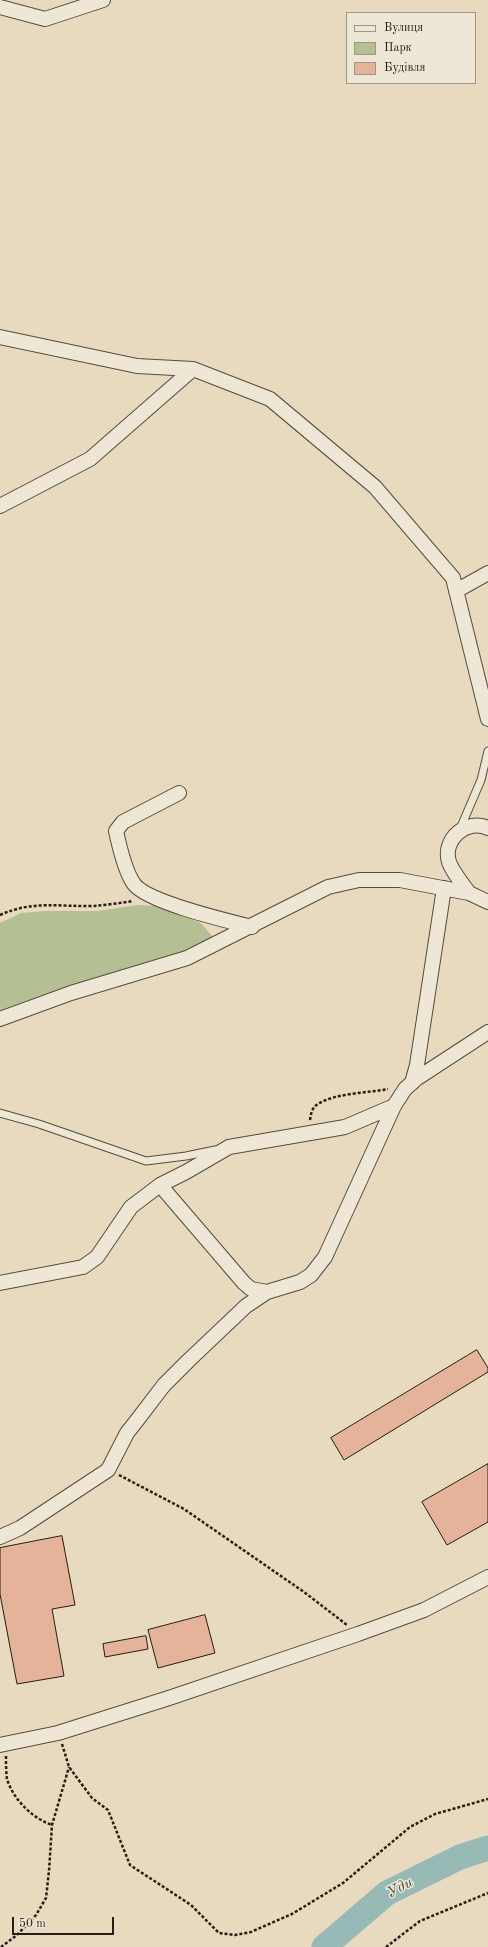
<!DOCTYPE html>
<meta charset="utf-8">
<style>
body{margin:0}
#map{position:relative;width:488px;height:1947px;overflow:hidden;background:#e7dabe;font-family:"Old Standard TT",serif}
canvas{display:block}
.legend{position:absolute;left:346px;top:12px;width:130px;height:72px;box-sizing:border-box;background:#efe7d5;border:1px solid #9f9688;margin:0;padding:5px 7px;list-style:none;font-size:12px;color:#261d14}
.legend li{display:flex;align-items:center;gap:8px;height:20px}
.legend b{width:20px;border:1px solid #9f9688}
.scale{position:absolute;left:12px;top:1917px;width:102px;height:18px;box-sizing:border-box;border:2px solid #261d14;border-top:0;padding-left:5px;font-size:12px;line-height:14px;white-space:nowrap;color:#261d14;-webkit-text-stroke:3px #efe7d5;paint-order:stroke}
</style>
<div id="map">
<canvas width="488" height="1947"></canvas>
<ul class="legend">
<li><b style="height:5px;background:#efe7d5"></b>Вулиця</li>
<li><b style="height:11px;background:#b4c093"></b>Парк</li>
<li><b style="height:11px;background:#e4b399"></b>Будівля</li>
</ul>
<div class="scale">50 m</div>
</div>
<script>
const context = document.querySelector('canvas').getContext('2d');
context.lineJoin = 'round';
function paint(path, color) { context.fillStyle = color; context.fill(path, 'evenodd'); }
function trace(path, color, width, dash) { context.strokeStyle = color; context.lineWidth = width; context.lineCap = dash ? 'butt' : 'round'; context.setLineDash(dash || []); context.stroke(path); }
function label(font, color, halo, rows, align = 'center') {
  context.font = font + ' "Old Standard TT",serif'; context.lineWidth = 3; context.setLineDash([]); context.textBaseline = 'middle'; context.strokeStyle = halo; context.fillStyle = color; for (const [text, x, y, turn = 0] of rows) {
    context.save(); context.translate(x, y); context.rotate((+turn || 0) * Math.PI / 180); context.textAlign = isNaN(turn) ? turn : align; if (halo) context.strokeText(text, 0, 0); context.fillText(text, 0, 0); context.restore();
  }
}
const green = new Path2D(`
 M138,905L155,906L201,923L213,937L211,946L0,1017V923L21,913L44,911H98Z`);
const river = new Path2D(`
 M324,1947L387,1893L460,1857L488,1848`);
const building = new Path2D(`
 M477,1350L488,1368V1372L344,1460L331,1438Z
 M488,1464V1522L447,1545L422,1502Z
 M62,1536L75,1605L52,1609L64,1676L17,1684L0,1594V1548Z
 M205,1615L215,1653L158,1668L148,1630Z
 M146,1636L148,1649L105,1657L103,1644Z`);
const path = new Path2D(`
 M0,915C33,900 59,907 94,906C106,905 120,903 133,901
 M310,1120C311,1114 312,1107 318,1104C335,1093 368,1093 388,1089
 M119,1475L184,1509L304,1592L347,1625
 M62,1744L69,1767L92,1798L108,1810L130,1865L191,1905L219,1933L235,1935L251,1932L292,1914L343,1883L410,1827L435,1814L488,1799
 M6,1756C6,1764 6,1772 7,1779C13,1799 32,1818 52,1825
 M1,1947L17,1935L36,1915L46,1898L49,1871L52,1825L69,1767
 M386,1947L420,1921L488,1893`);
const lane = new Path2D(`
 M460,829L481,780L488,751
 M0,1113L39,1124L146,1161L186,1156L215,1150`);
const street = new Path2D(`
 M0,7L45,19L103,0
 M0,337L137,366L193,369L270,399L375,487L453,578L488,719
 M0,506L90,459L193,369
 M456,591L488,573
 M179,793L123,822L116,831C119,845 126,873 134,884C147,902 228,921 252,927
 M469,893C462,883 453,873 449,862C442,839 467,818 488,828
 M0,1019L71,993L187,958L328,887L359,880H400L469,893L488,902
 M412,1083L417,1065L444,888
 M160,1185L244,1283L251,1289L267,1292
 M0,1283L83,1267L97,1257L131,1207L160,1185L186,1172L229,1147L345,1127L394,1106
 M0,1537L20,1528L108,1470L127,1433L138,1419L164,1385L188,1361L246,1306L267,1292L300,1282L311,1275L325,1257L394,1106L405,1089L416,1079L488,1032
 M0,1745L58,1733L169,1698L358,1634L424,1610L488,1577`);
const waterNames = [
 ["Уди",400,1888,-29]
];
paint(green, '#b4c093');
trace(river, '#97bab6', 25);
paint(building, '#e4b399');
trace(building, '#261d14', 1);
trace(lane, '#564c3e', 9);
trace(street, '#564c3e', 16);
trace(path, '#261d14', 2.5, [3, 2]);
trace(lane, '#efe7d5', 7);
trace(street, '#efe7d5', 14);
label('italic 15px', '#484c45', '#efe7d5', waterNames);
</script>
